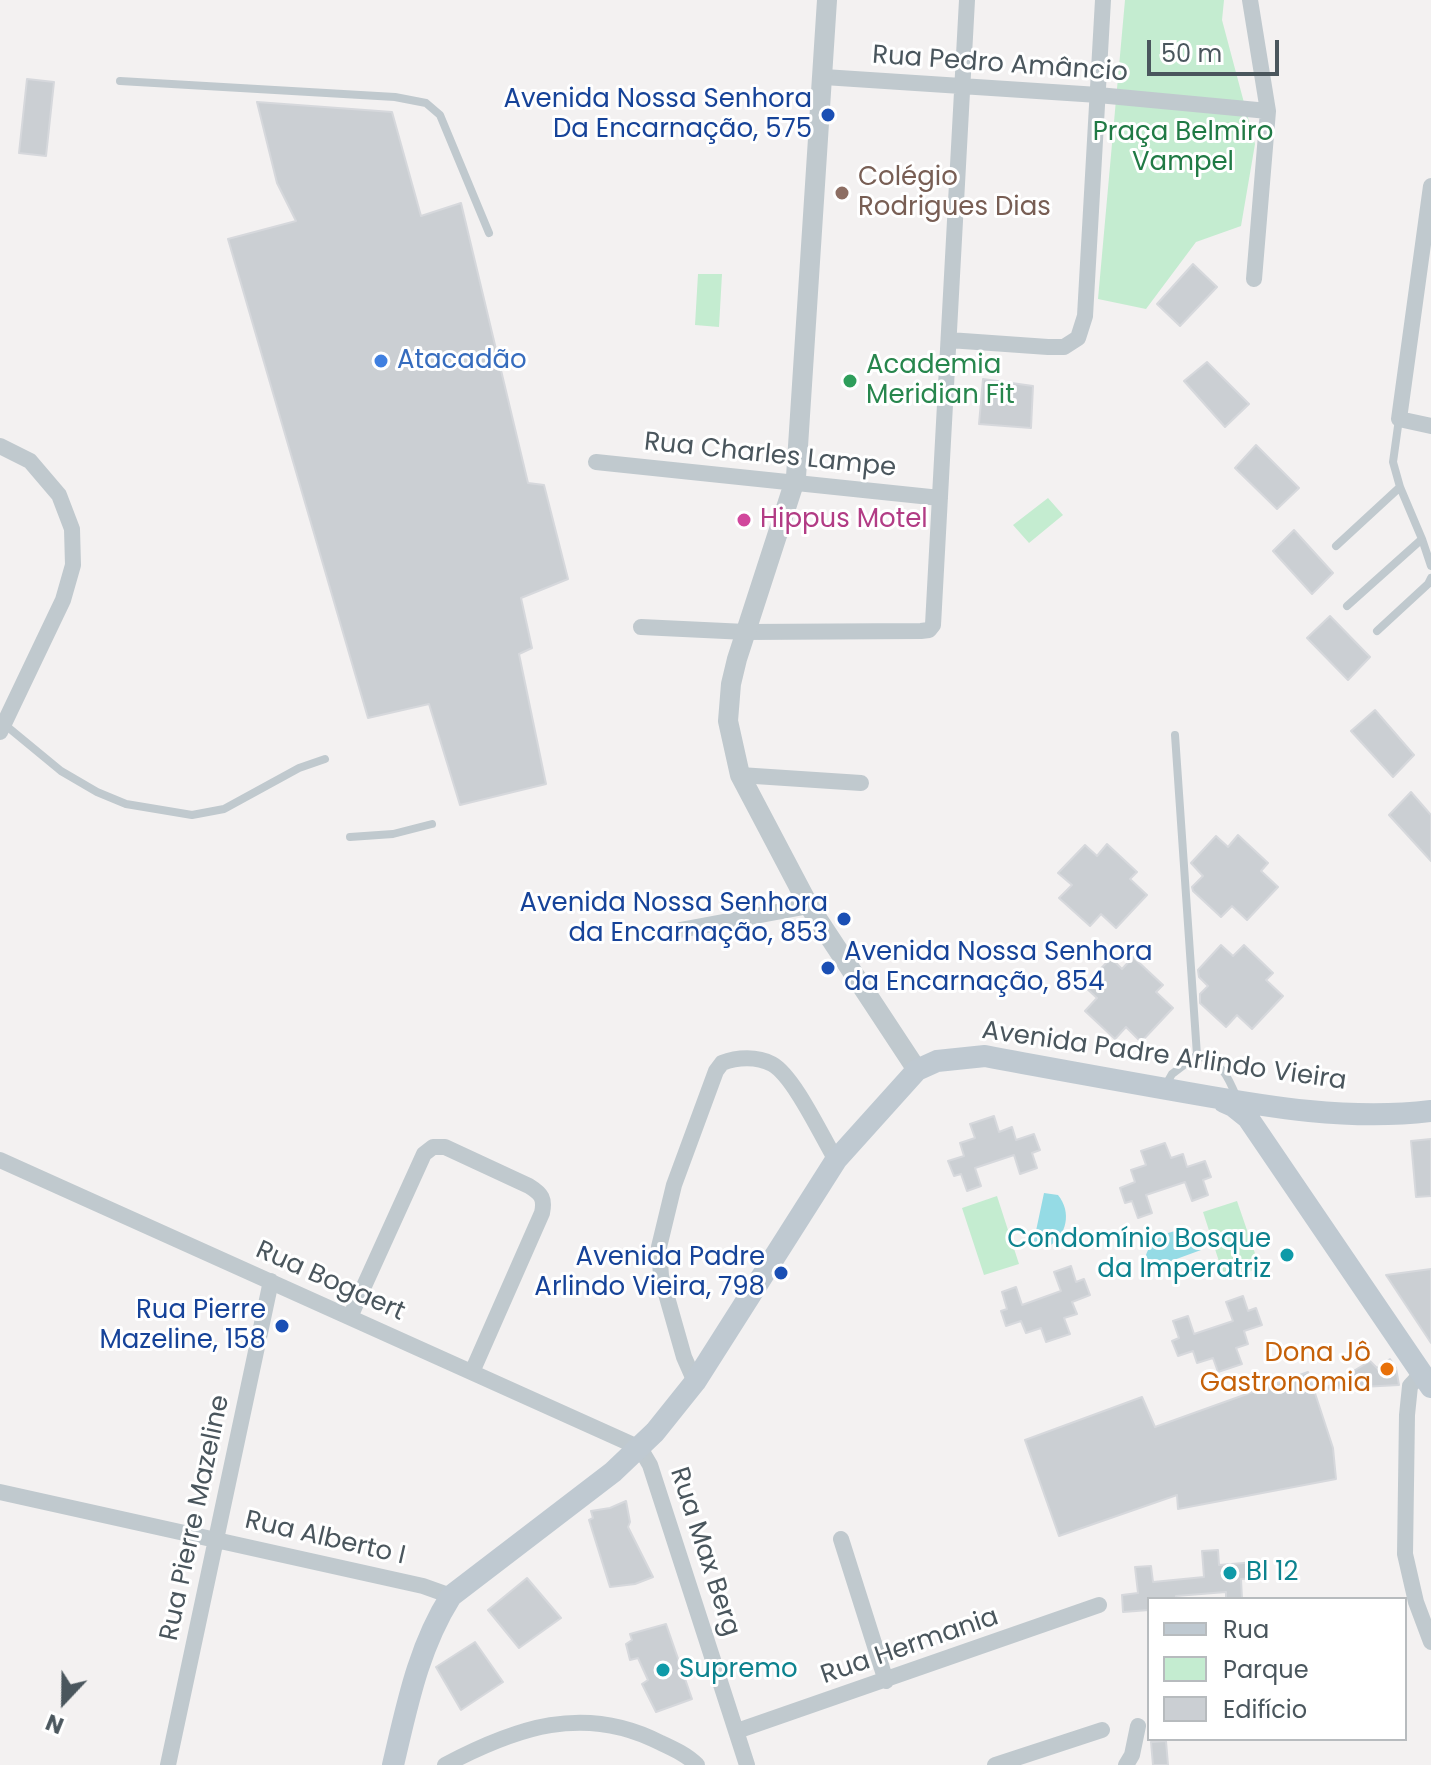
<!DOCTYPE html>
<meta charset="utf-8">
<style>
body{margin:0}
#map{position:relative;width:1431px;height:1765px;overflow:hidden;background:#f3f1f1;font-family:Poppins,sans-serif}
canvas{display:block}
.legend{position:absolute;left:1147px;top:1597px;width:260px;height:144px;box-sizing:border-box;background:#fff;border:2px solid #b7bbbe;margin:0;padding:10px 14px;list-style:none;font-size:24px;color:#4a565d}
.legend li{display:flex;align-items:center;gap:16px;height:40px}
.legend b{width:40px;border:2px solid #b7bbbe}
.north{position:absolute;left:24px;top:1661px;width:80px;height:80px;-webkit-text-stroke:6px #fff;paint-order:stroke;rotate:202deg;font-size:22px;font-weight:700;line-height:32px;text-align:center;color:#4a565d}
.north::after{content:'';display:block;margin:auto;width:28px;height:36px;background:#4a565d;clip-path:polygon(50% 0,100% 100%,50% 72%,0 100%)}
.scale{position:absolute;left:1147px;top:40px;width:132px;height:36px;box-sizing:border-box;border:4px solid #4a565d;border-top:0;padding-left:10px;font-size:24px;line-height:28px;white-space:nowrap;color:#4a565d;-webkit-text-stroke:6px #fff;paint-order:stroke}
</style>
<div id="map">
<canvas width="1431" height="1765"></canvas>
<ul class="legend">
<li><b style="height:10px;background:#bfc9d1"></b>Rua</li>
<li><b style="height:22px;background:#c4ecd0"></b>Parque</li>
<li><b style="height:22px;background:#cbcfd3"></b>Edifício</li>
</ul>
<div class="north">N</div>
<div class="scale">50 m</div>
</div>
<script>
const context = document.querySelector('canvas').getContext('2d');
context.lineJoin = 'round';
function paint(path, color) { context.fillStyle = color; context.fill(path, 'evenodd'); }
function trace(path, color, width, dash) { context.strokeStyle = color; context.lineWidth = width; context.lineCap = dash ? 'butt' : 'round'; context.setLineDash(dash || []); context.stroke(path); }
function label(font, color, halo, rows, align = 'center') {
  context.font = font + ' Poppins,sans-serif'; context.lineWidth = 6; context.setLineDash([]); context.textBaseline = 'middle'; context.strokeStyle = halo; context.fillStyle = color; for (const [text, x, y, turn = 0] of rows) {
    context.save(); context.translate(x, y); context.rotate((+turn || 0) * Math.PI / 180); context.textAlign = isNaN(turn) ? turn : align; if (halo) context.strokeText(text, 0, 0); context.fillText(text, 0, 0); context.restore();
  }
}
const green = new Path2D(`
 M1125,0H1224L1222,20L1255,144L1241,226L1196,242L1146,309L1098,299Z
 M698,274H722L719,327L695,325Z
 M1048,498L1063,515L1029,543L1013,525Z
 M997,1196L1019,1264L984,1275L962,1208Z
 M1237,1201L1260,1268L1225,1280L1203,1212Z`);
const water = new Path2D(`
 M1044,1193L1058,1195C1072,1212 1067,1236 1048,1247L1033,1245Z
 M1180,1230L1195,1236L1201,1250L1152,1268L1146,1255C1152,1238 1164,1233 1180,1230Z`);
const building = new Path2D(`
 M27,79L54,82L46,156L19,153Z
 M257,102L392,112L421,216L461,203L528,483L544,485L568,579L521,598L532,648L519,654L546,784L460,805L429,704L368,718L228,239L296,221L277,183Z
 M1193,264L1217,287L1180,326L1157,304Z
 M1207,362L1249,404L1225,427L1184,381Z
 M983,379L1033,386L1031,428L979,424Z
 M1256,445L1299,488L1277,509L1235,468Z
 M1294,530L1333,573L1312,594L1273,551Z
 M1330,616L1370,657L1348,680L1307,638Z
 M1375,710L1414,755L1393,777L1351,731Z
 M1411,792L1431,815V861L1389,815Z
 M1238,835L1268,863L1261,871L1278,887L1247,920L1232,906L1221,917L1193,891L1192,887L1203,876L1191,863L1216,836L1228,847Z
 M1107,844L1137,872L1130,879L1147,895L1116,928L1101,914L1090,926L1059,898L1072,885L1058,873L1085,845L1097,856Z
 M1221,945L1233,956L1244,945L1273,973L1266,980L1283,996L1252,1029L1237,1015L1226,1027L1200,1003V994L1208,986L1199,977L1198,970Z
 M1133,957L1163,985L1156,992L1173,1008L1141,1042L1126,1027L1115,1039L1085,1011L1097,998L1084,986L1111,958L1122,969Z
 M994,1116L999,1132L1012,1127L1016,1140L1034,1134L1040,1150L1032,1153L1037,1168L1020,1174L1014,1155L975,1168L981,1186L967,1191L961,1174L954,1176L948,1161L964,1156L960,1143L975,1138L970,1124Z
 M1431,1139V1196L1416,1197L1411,1141Z
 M1165,1143L1171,1158L1183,1154L1187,1167L1205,1161L1211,1177L1203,1180L1208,1195L1192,1201L1185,1182L1146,1195L1152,1213L1138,1218L1132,1201L1125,1203L1120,1188L1135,1182L1131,1170L1146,1165L1141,1151Z
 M1071,1266L1076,1282L1084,1279L1090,1295L1072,1302L1077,1314L1064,1318L1070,1334L1046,1342L1041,1328L1026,1333L1021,1321L1006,1326L1001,1311L1007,1309L1002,1292L1016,1287L1022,1305L1061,1291L1054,1272Z
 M1431,1269V1343L1386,1275Z
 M1243,1296L1248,1311L1256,1308L1262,1325L1244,1331L1248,1344L1236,1348L1242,1364L1218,1372L1213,1358L1197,1363L1193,1351L1178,1356L1172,1341L1179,1338L1173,1321L1188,1316L1194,1334L1233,1321L1226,1302Z
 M1390,1359L1396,1368L1399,1385L1324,1389L1370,1361L1377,1368Z
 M1308,1372L1333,1448L1336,1479L1178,1509L1177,1495L1059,1536L1025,1440L1142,1397L1155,1427Z
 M626,1501L630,1522L628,1527L653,1577L635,1584L610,1587L589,1520L593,1518L591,1511L610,1508Z
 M1218,1550L1219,1565L1256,1562V1578L1241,1579L1242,1599H1226V1592L1176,1596V1599H1149V1610L1123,1612L1122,1595L1138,1593L1135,1567L1151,1566L1153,1582L1204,1577L1202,1551Z
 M527,1578L561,1618L519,1648L488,1610Z
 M666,1624L692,1699L656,1712L642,1684L648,1680L638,1658L630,1660L626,1644L632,1640L630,1634Z
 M475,1642L503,1682L461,1710L436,1667Z
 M1166,1741L1168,1765H1153L1151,1742Z`);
const service = new Path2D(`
 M120,81L395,97L426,103L440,115L489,233
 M1422,539L1431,566
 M1336,546L1400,487
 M1347,606L1422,539L1400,487L1393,462L1399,419
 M1377,631L1428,584L1431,578
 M4,724L61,771L97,792L126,804L192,815L224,809L299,768L325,759
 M1175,735L1197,1055
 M350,837L393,834L432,824
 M1164,1088L1172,1074L1197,1055C1223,1065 1226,1072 1237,1098`);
const minor = new Path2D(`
 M1250,0L1268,111L1254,279
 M824,77L1098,95L1268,111
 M1431,186L1399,419L1431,426
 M949,340L1048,347H1064L1078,338L1085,316L1103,0
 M0,446L30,461L59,495L72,529L73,565L63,600L0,732
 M596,462L940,498
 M641,627L746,632L921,631L929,630L933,625L967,0
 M740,775L861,783
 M680,930L809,906
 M0,1160L640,1448L650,1465L747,1765
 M350,1317L424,1154L433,1147H445L529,1186C542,1194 545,1199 542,1213L472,1372
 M1422,1373L1410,1386L1407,1415L1405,1554L1416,1602L1431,1642
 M695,1382L684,1357L661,1276L659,1247L674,1185L716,1071L722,1063C737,1057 757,1056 772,1064C794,1076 822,1137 836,1160
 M0,1492L423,1586L451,1596
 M841,1539L886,1681
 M737,1731L1099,1605
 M168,1765L271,1281
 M445,1765C515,1728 584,1703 661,1743C674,1749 687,1755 697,1765
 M995,1765L1102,1730
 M1126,1765L1132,1755L1138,1726`);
const tertiary = new Path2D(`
 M827,0L796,477L737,659L731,684L728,721L740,775L809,906L917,1070`);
const secondary = new Path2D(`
 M1224,1102L1233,1106L1248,1118L1431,1387
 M393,1765C407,1706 418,1648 451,1596L613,1472L655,1432L695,1382L836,1160L917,1070L937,1061L985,1056C1053,1069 1121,1081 1189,1093C1268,1107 1350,1121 1431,1111`);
const markers = [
 [828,115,8,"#1a4fb4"],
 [842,193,8,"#8d6e63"],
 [381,361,8,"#3f7fe0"],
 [850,381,8,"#2e9e5b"],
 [744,520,8,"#d1479c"],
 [844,919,8,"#1a4fb4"],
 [828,968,8,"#1a4fb4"],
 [1287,1255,8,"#0f9aa8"],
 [781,1273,8,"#1a4fb4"],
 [282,1326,8,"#1a4fb4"],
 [1387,1369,8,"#e8710a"],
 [1230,1573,8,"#0f9aa8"],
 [663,1670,8,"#0f9aa8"]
];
const streetNames = [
 ["Rua Pedro Amâncio",1000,65,4],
 ["Rua Charles Lampe",770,456,6],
 ["Avenida Padre Arlindo Vieira",1164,1057,8],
 ["Rua Bogaert",330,1282,24],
 ["Rua Pierre Mazeline",196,1518,-78],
 ["Rua Alberto I",325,1539,13],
 ["Rua Max Berg",704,1552,72],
 ["Rua Hermania",910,1647,-19]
];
const transitNames = [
 ["Avenida Nossa Senhora",812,100],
 ["Da Encarnação, 575",812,130],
 ["Avenida Nossa Senhora",828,904],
 ["da Encarnação, 853",828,934],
 ["Avenida Nossa Senhora",844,953,"left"],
 ["da Encarnação, 854",844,983,"left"],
 ["Avenida Padre",765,1258],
 ["Arlindo Vieira, 798",765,1288],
 ["Rua Pierre",266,1311],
 ["Mazeline, 158",266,1341]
];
const parkNames = [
 ["Praça Belmiro",1183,133],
 ["Vampel",1183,163]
];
const educationNames = [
 ["Colégio",858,178],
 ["Rodrigues Dias",858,208]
];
const shopNames = [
 ["Atacadão",397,361]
];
const leisureNames = [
 ["Academia",866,366],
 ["Meridian Fit",866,396]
];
const hotelNames = [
 ["Hippus Motel",760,520]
];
const cultureNames = [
 ["Condomínio Bosque",1271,1240,"right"],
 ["da Imperatriz",1271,1270,"right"],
 ["Bl 12",1246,1573],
 ["Supremo",679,1670]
];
const foodNames = [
 ["Dona Jô",1371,1354],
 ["Gastronomia",1371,1384]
];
paint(green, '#c4ecd0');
paint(water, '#95dbe5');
paint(building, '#cbcfd3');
trace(building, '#d6d8dc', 2);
trace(service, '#c0c9ce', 8);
trace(minor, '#c0c9ce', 16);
trace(tertiary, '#c0c9ce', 20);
trace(secondary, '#bfc9d1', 22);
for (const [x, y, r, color] of markers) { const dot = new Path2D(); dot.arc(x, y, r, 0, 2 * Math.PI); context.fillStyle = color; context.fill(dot); trace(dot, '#fff', 3); }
label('26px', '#4a565d', '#fff', streetNames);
label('26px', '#164399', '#fff', transitNames, 'right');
label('26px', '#207a45', '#fff', parkNames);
label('26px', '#785e54', '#fff', educationNames, 'left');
label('26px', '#366cbe', '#fff', shopNames, 'left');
label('26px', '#27864d', '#fff', leisureNames, 'left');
label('26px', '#b23c85', '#fff', hotelNames, 'left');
label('26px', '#0d838f', '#fff', cultureNames, 'left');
label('26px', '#c56008', '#fff', foodNames, 'right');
</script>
